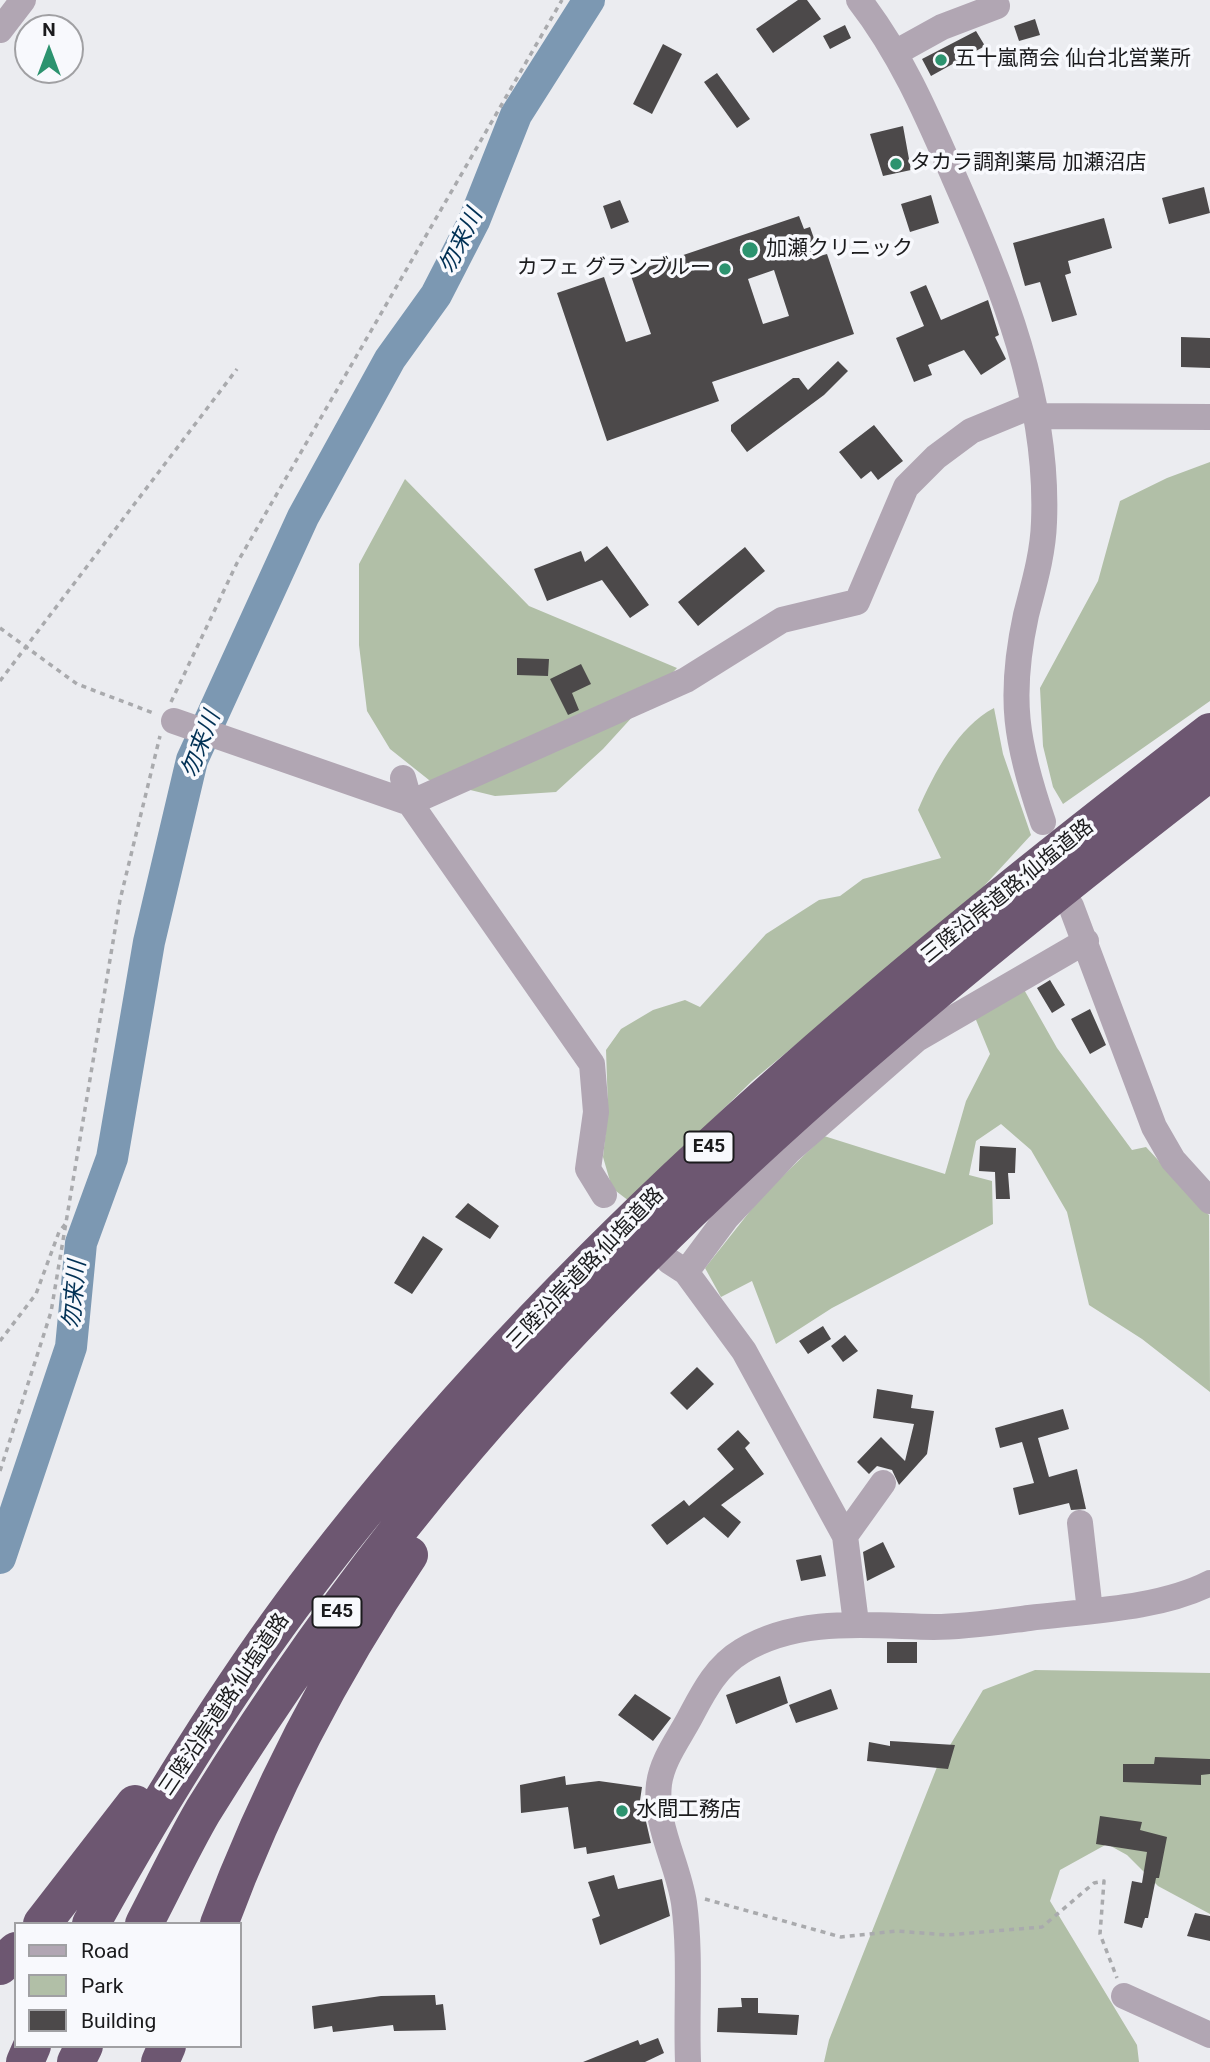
<!DOCTYPE html>
<meta charset="utf-8">
<style>
body{margin:0}
#map{position:relative;width:1210px;height:2062px;overflow:hidden;background:#ebecf0;font-family:Roboto,sans-serif}
canvas{display:block}
.legend{position:absolute;left:14px;top:1922px;width:228px;height:126px;box-sizing:border-box;background:#f8f9fd;border:2px solid #a0a0a3;margin:0;padding:9px 12px;list-style:none;font-size:21px;color:#1b1b1d}
.legend li{display:flex;align-items:center;gap:14px;height:35px}
.legend b{width:35px;border:2px solid #a0a0a3}
.north{position:absolute;left:14px;top:14px;width:70px;height:70px;box-sizing:border-box;background:#f8f9fd;border:2px solid #a0a0a3;border-radius:50%;rotate:0deg;font-size:19px;font-weight:700;line-height:28px;text-align:center;color:#1b1b1d}
.north::after{content:'';display:block;margin:auto;width:24px;height:32px;background:#2c936f;clip-path:polygon(50% 0,100% 100%,50% 72%,0 100%)}
</style>
<div id="map">
<canvas width="1210" height="2062"></canvas>
<ul class="legend">
<li><b style="height:9px;background:#b1a6b3"></b>Road</li>
<li><b style="height:19px;background:#b1bfa7"></b>Park</li>
<li><b style="height:19px;background:#4c494a"></b>Building</li>
</ul>
<div class="north">N</div>
</div>
<script>
const context = document.querySelector('canvas').getContext('2d');
context.lineJoin = 'round';
function paint(path, color) { context.fillStyle = color; context.fill(path, 'evenodd'); }
function trace(path, color, width, dash) { context.strokeStyle = color; context.lineWidth = width; context.lineCap = dash ? 'butt' : 'round'; context.setLineDash(dash || []); context.stroke(path); }
function label(font, color, halo, rows, align = 'center') {
  context.font = font + ' Roboto,"Noto Sans JP",sans-serif'; context.lineWidth = 7; context.setLineDash([]); context.textBaseline = 'middle'; context.strokeStyle = halo; context.fillStyle = color; for (const [text, x, y, turn = 0] of rows) {
    context.save(); context.translate(x, y); context.rotate((+turn || 0) * Math.PI / 180); context.textAlign = isNaN(turn) ? turn : align; if (halo) context.strokeText(text, 0, 0); context.fillText(text, 0, 0); context.restore();
  }
}
const green = new Path2D(`
 M1210,462V701L1063,804L1053,787L1043,746L1040,688L1098,581L1120,501L1167,478Z
 M405,479L529,606L677,668L603,749L556,792L495,796L429,780L390,749L367,711L359,645V564Z
 M994,708L1003,754L1031,835L974,897L752,1081L629,1201L612,1188L603,1157L608,1109L606,1050L621,1029L653,1010L685,1000L700,1007L766,934L819,900L840,896L863,879L941,858L918,810C934,773 958,727 994,708Z
 M1022,986L1057,1048L1132,1150L1146,1147L1209,1215L1210,1392L1142,1339L1089,1305L1067,1212L1031,1150L1001,1124L976,1141L969,1175L992,1181L993,1224L832,1308L776,1344L752,1281L721,1297L705,1268L762,1196L824,1136L945,1174L966,1101L990,1054L974,1015Z
 M1035,1670L1210,1673V1914L1158,1886L1127,1855L1107,1844L1060,1870L1050,1901L1137,2045L1139,2062H824L829,2040L937,1767L983,1690Z`);
const river = new Path2D(`
 M0,1558L71,1347L81,1243L112,1158L149,942L192,760L303,517L390,359L436,295L474,221L516,115L589,0`);
const building = new Path2D(`
 M798,0H807L821,19L773,53L756,29Z
 M1035,19L1040,35L1019,41L1014,26Z
 M845,25L851,38L830,49L823,36Z
 M976,31L985,46L931,76L922,59Z
 M663,44L682,54L652,114L633,104Z
 M717,73L750,119L737,128L704,82Z
 M903,126L911,170L883,176L870,134Z
 M1204,187L1210,213L1169,224L1162,198Z
 M931,195L939,223L910,232L901,204Z
 M620,200L629,222L611,229L603,206Z
 M799,216L804,229L810,227L820,256L827,254L854,334L712,382L719,401L607,441L557,293L604,277L626,342L651,334L630,273ZM774,270L789,316L763,324L748,279Z
 M1104,218L1112,248L1068,261L1071,273L1065,275L1077,315L1052,322L1040,282L1025,286L1013,243Z
 M926,285L941,320L988,300L999,335L995,337L1006,359L981,375L964,350L928,365L932,375L914,382L896,338L924,326L910,292Z
 M1181,337L1210,338V368L1181,367Z
 M838,361L848,371L824,395L747,452L731,431V425L793,378H799L808,390Z
 M874,425L903,461L878,480L871,471L861,479L839,452Z
 M607,546L649,605L630,618L602,580L547,601L534,569L581,551L585,562Z
 M745,547L765,571L698,626L678,602Z
 M517,658L549,659L548,676L517,675Z
 M581,664L591,684L572,693L579,710L568,715L550,679Z
 M1050,980L1065,1005L1052,1013L1037,988Z
 M1090,1009L1106,1045L1090,1054L1071,1019Z
 M980,1146L1016,1148L1015,1173H1008L1010,1199H996L995,1172L979,1171Z
 M468,1203L499,1226L490,1239L455,1217Z
 M423,1236L443,1249L412,1294L394,1283Z
 M823,1326L831,1339L808,1354L799,1341Z
 M845,1335L858,1351L843,1362L831,1346Z
 M697,1367L714,1384L687,1410L670,1393Z
 M877,1389L913,1395L911,1408L934,1411L927,1454L899,1485L892,1470L877,1466L869,1474L857,1462L881,1437L905,1461L914,1424L873,1418Z
 M1063,1409L1069,1429L1038,1438L1049,1477L1077,1469L1086,1509L1071,1510L1069,1503L1019,1515L1013,1488L1034,1483L1022,1442L1000,1448L995,1428Z
 M738,1430L750,1443L745,1448L764,1474L721,1505L741,1522L728,1538L704,1517L667,1545L651,1525L684,1500L689,1506L734,1469L717,1449Z
 M883,1542L895,1567L867,1581L863,1552Z
 M821,1555L826,1576L801,1581L796,1560Z
 M887,1642H917V1663H887Z
 M780,1676L788,1703L736,1724L726,1695Z
 M831,1689L838,1709L796,1723L789,1705Z
 M635,1694L671,1718L653,1741L618,1715Z
 M890,1741L955,1745L948,1769L867,1761L869,1742L890,1746Z
 M1155,1757L1210,1759V1774L1201,1775V1785L1123,1782V1764H1154Z
 M565,1776L566,1785L599,1781L642,1787L638,1814L644,1813L651,1843L587,1854L586,1847L574,1849L568,1807L521,1813L520,1785Z
 M1100,1816L1142,1822L1140,1830L1167,1837L1159,1878H1156L1148,1918H1145L1142,1928L1124,1923L1132,1881L1142,1883L1147,1852L1096,1844Z
 M614,1875L618,1889L662,1879L670,1916L600,1945L592,1919L600,1916L588,1882Z
 M1195,1913L1210,1916V1941L1187,1936Z
 M435,1995L436,2005L443,2004L446,2030L394,2031L393,2025L333,2032L332,2026L314,2029L312,2006L381,1996Z
 M741,1998H758V2013L799,2015L797,2035L717,2032L718,2008L742,2007Z
 M658,2038L664,2053L645,2062H583L638,2040L640,2045Z`);
const path = new Path2D(`
 M0,628L77,684L156,714
 M0,681L237,369
 M171,702L237,563L562,0
 M0,1341L36,1294L59,1232L67,1222
 M0,1471L51,1312L120,900L160,736
 M705,1899L841,1937L897,1931L947,1935L1042,1927L1094,1883L1104,1881L1100,1934L1117,1978`);
const minor = new Path2D(`
 M859,0C901,54 927,115 954,177C1002,286 1049,400 1044,522C1043,554 1034,584 1026,615C1008,698 1016,743 1043,822
 M0,30L23,0
 M895,53L942,27L997,6
 M1038,416L1210,417
 M174,721L410,803L686,680L782,620L857,602L906,487L936,457L971,431L1034,405
 M403,778L410,803L592,1064L596,1112L588,1169L604,1195
 M1071,906L1154,1127L1173,1160L1210,1201
 M669,1261L686,1272L744,1351L845,1536L856,1623
 M686,1272L727,1217L788,1152L917,1039L1086,941
 M1080,1523L1090,1611
 M845,1536L883,1483
 M1124,1996L1210,2035
 M688,2062C686,2010 691,1955 684,1903C678,1863 654,1825 659,1784C662,1761 677,1741 688,1721C702,1695 715,1667 742,1651C800,1616 870,1626 934,1627C965,1627 998,1622 1029,1618C1086,1611 1159,1609 1210,1583`);
const highway = new Path2D(`
 M42,1924L135,1804
 M91,1924C159,1801 233,1680 319,1569C569,1244 887,981 1210,732
 M144,1924C164,1886 182,1847 203,1811C271,1701 346,1593 428,1493C653,1218 930,988 1210,772
 M219,1924C268,1793 331,1671 409,1555
 M0,1966L16,1951
 M25,2062L32,2046
 M76,2062L84,2046
 M160,2062L167,2046`);
const markers = [
 [941,60,7,"#2c936f"],
 [896,164,7,"#2c936f"],
 [750,250,9,"#2c936f"],
 [725,269,7,"#2c936f"],
 [622,1811,7,"#2c936f"]
];
const shields = [
 [709,1147,49],
 [337,1612,49]
];
const shieldNames = [
 ["E45",709,1147],
 ["E45",337,1612]
];
const poiNames = [
 ["五十嵐商会 仙台北営業所",955,60],
 ["タカラ調剤薬局 加瀬沼店",910,164],
 ["加瀬クリニック",766,250],
 ["カフェ グランブルー",711,269,"right"],
 ["水間工務店",636,1811]
];
const streetNames = [
 ["三陸沿岸道路;仙塩道路",1008,892,-39],
 ["三陸沿岸道路;仙塩道路",586,1269,-46],
 ["三陸沿岸道路;仙塩道路",225,1705,-56]
];
const waterNames = [
 ["勿来川",462,242,-64],
 ["勿来川",202,745,-69],
 ["勿来川",76,1295,-85]
];
paint(green, '#b1bfa7');
trace(river, '#7c98b2', 32);
paint(building, '#4c494a');
trace(path, '#a9aaad', 3.5, [5, 5]);
trace(minor, '#b1a6b3', 26);
trace(highway, '#6d5771', 38);
for (const [x, y, r, color] of markers) { const dot = new Path2D(); dot.arc(x, y, r, 0, 2 * Math.PI); context.fillStyle = color; context.fill(dot); trace(dot, '#f8f9fd', 2.5); }
for (const [x, y, w] of shields) { const box = new Path2D(); box.roundRect(x - w / 2, y - 15.5, w, 31, 5); context.fillStyle = '#f8f9fd'; context.fill(box); trace(box, '#1b1b1d', 2); }
label('bold 19px', '#1b1b1d', null, shieldNames);
label('21px', '#1b1b1d', '#f8f9fd', poiNames, 'left');
label('21px', '#1b1b1d', '#f8f9fd', streetNames);
label('italic 23px', '#003054', '#f8f9fd', waterNames);
</script>
